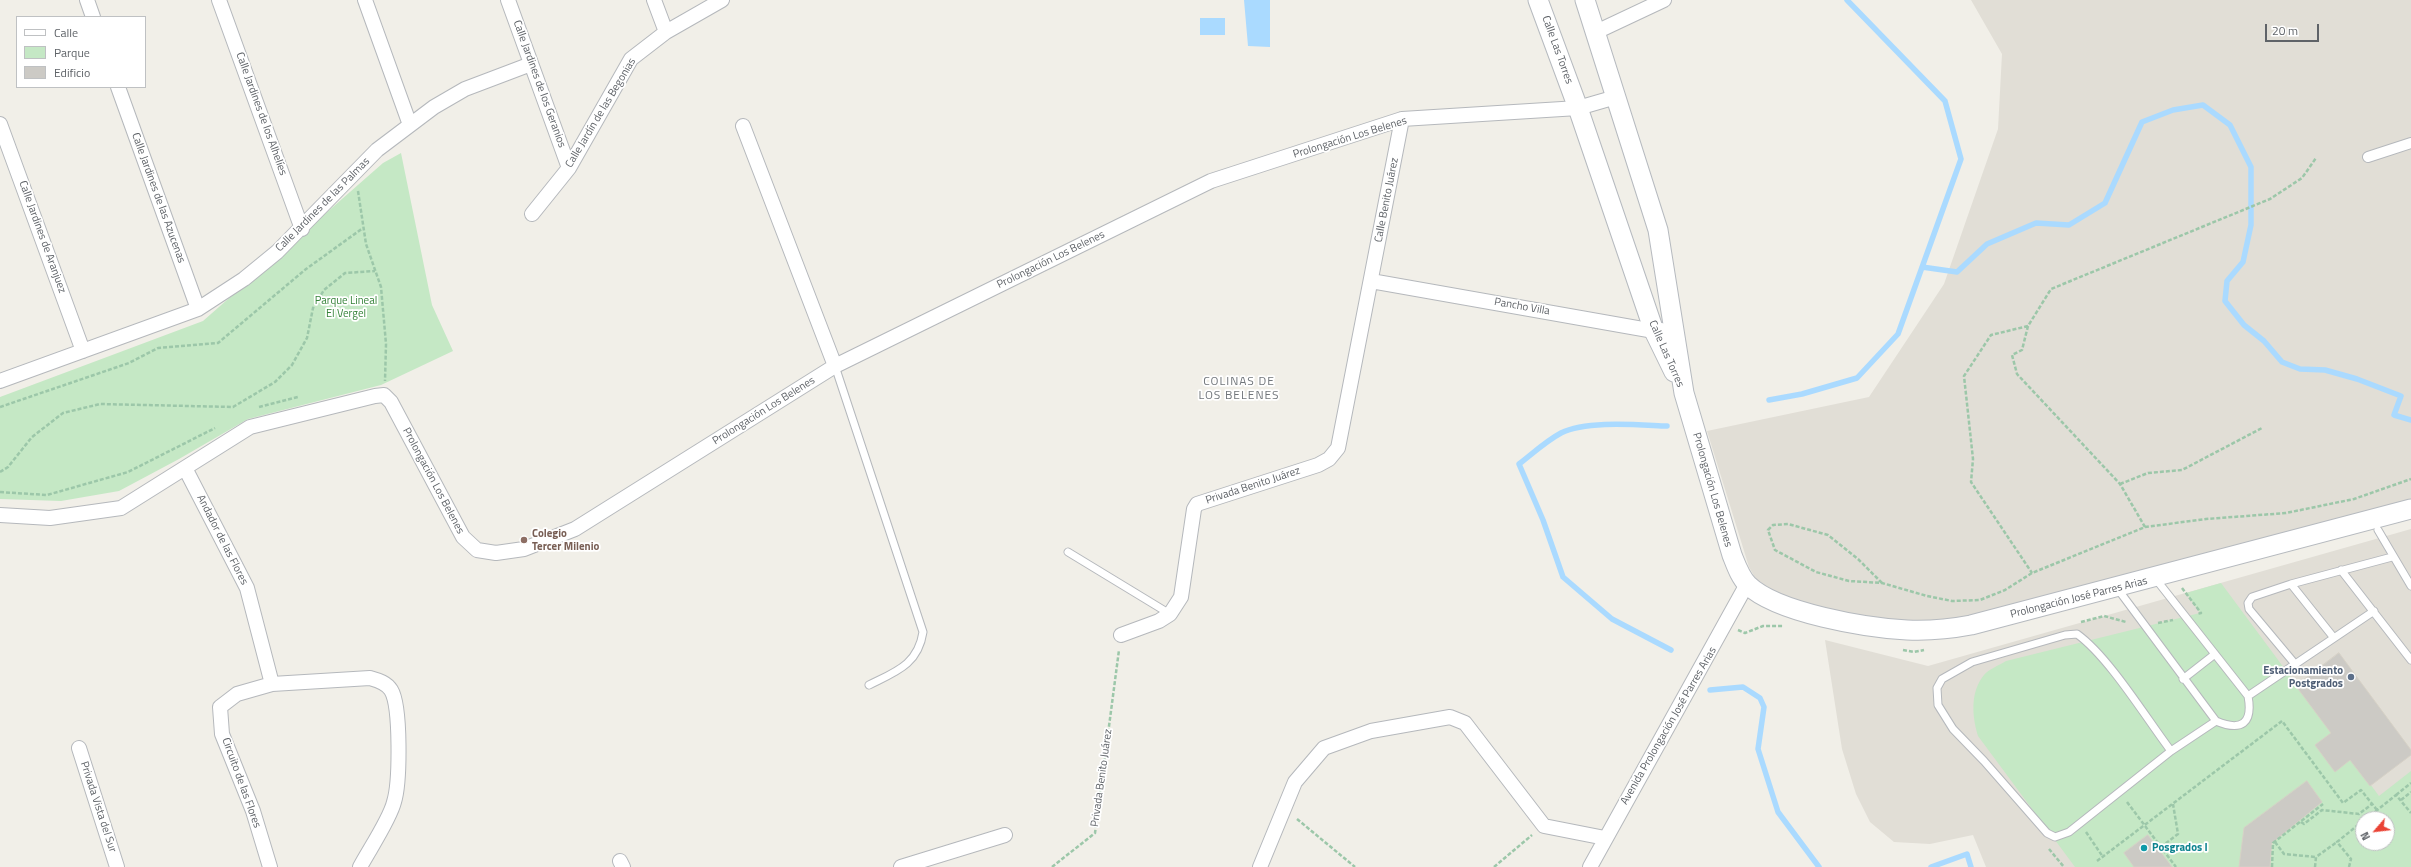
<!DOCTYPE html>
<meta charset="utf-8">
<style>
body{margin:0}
#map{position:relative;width:2411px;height:867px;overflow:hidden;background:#f1efe8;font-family:"Titillium Web",sans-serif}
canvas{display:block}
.legend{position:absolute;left:16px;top:16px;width:130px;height:72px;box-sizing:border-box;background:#fff;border:1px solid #bfc1c3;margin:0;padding:5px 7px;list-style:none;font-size:12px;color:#5f6368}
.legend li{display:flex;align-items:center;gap:8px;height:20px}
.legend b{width:20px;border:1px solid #bfc1c3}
.north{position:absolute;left:2355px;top:811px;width:40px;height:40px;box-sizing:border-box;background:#fff;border:1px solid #bfc1c3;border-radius:50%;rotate:242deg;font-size:11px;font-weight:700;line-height:16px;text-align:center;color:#5f6368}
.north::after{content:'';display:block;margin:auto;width:14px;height:18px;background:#ea4335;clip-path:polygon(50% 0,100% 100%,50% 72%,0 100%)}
.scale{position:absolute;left:2265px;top:24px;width:54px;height:18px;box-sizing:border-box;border:2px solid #5f6368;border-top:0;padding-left:5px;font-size:12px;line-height:14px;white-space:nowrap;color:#5f6368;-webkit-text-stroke:3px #fff;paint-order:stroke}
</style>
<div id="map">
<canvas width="2411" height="867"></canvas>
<ul class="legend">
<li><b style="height:5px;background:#fff"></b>Calle</li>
<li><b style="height:11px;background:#c5e8c5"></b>Parque</li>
<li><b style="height:11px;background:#cccac5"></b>Edificio</li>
</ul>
<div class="north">N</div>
<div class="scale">20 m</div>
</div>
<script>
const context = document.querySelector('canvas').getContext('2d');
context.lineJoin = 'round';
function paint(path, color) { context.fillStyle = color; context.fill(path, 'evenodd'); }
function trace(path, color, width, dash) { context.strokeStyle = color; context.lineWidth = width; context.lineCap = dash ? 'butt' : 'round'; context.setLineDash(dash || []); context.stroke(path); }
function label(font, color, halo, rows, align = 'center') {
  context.font = font + ' "Titillium Web",sans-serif'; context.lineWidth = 3.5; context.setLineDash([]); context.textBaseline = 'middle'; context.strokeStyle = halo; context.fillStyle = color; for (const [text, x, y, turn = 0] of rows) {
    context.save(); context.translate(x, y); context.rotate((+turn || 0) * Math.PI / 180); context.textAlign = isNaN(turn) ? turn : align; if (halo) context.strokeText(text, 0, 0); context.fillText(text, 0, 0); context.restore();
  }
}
const education = new Path2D(`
 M1971,0H2411V501L1939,624L1869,620L1770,596L1762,590L1749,567L1707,431L1869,397L1944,284L1998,129L2002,54Z
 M2411,529V867H1986L1973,835L1930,844L1894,842L1870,822L1856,794L1842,749L1825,640L1928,666ZM2363,819H2387V843H2363Z`);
const green = new Path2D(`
 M401,153L432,305L453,351L381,385L248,419L179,459L119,491L61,501L0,499V397L203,321L383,163Z
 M2221,583L2379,796L2411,771V867H2075L1978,736C1972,716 1970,692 1984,675C1989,669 2000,665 2006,661L2200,613L2186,593ZM2363,819H2387V843H2363Z`);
const water = new Path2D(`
 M1244,0H1270V47L1248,46Z
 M1200,18H1225V35H1200Z`);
const stream = new Path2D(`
 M1922,267L1957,272L1987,244L2036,223L2069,225L2105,203L2142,122L2173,110L2203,105L2230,125L2251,167V225L2243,262L2227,281L2225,301L2244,325L2264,341L2282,362L2300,369L2325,370L2357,379L2401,396L2394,415L2411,420
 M1769,400L1802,394L1857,378L1898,334L1961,159L1945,101L1847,0
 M1667,426C1639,425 1587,420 1561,433C1546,441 1532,454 1519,464L1543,520L1563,577L1612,619L1671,650
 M1710,690L1743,687L1760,698L1764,707L1758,749L1778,812L1819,867
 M1931,867L1967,854L1971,867`);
const building = new Path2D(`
 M2339,653L2411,750V755L2370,786L2350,760L2335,772L2315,745L2331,733L2296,686Z
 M2307,781L2322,802L2272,843L2270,867H2239L2244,828Z
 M2148,835L2172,867H2134L2124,853Z`);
const path = new Path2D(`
 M358,191L366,244L381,287L386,344L385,381
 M2028,326L1991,335L1964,376L1973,459L1971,482L2032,573
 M0,407L129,363L158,348L218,343L306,269L363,228
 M259,407L298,397
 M0,472L8,467L32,437L63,413L100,404L233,407L275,382L292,365L307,338L313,308L324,290L345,273L375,271
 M2120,484L2148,473L2182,470L2262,428
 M0,492L47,495L128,472L215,428
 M2145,527L2120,484L2017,374L2012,355L2022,350L2028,326L2051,289L2270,199L2302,178L2316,158
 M1882,583L1858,559L1828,535L1788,524L1773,525L1768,530L1775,550L1816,572L1849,581L1882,583L1927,596L1952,601L1980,600L2005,590L2032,573L2145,527L2206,519L2286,513L2354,499L2411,479
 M2182,588L2201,613L2197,614
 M2081,622L2104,616L2126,622
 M2158,623L2173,620
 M1738,630L1745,633L1763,626H1783
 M1903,650L1914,652L1924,650
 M2396,795L2411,783
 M2401,800L2411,792
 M2127,802L2176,867
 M1297,819L1355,867
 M2366,819L2396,795L2411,813
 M2301,822L2304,824L2322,810L2359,814L2372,804
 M2086,832L2103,857
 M2275,842L2284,854L2316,857
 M2161,847L2178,834L2173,804
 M2049,849L2064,867
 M2097,861L2282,721L2343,803L2361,790L2377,810
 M1052,867L1095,833L1119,650
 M1494,867L1532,835
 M2272,867L2273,843L2323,804
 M2315,867L2316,857L2337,842
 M2349,867L2351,859L2337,842L2363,821`);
const service = new Path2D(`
 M835,366L923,632C918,665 895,672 869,685
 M2378,530L2411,586
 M1068,552L1170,614
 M2341,570L2411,660
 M2291,584L2334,638
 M2117,588L2216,721C2242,732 2253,723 2248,696L2155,578
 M2295,664L2249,609L2248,603L2252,597L2291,584L2392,557
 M2183,679L2215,654
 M2248,696L2374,611
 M2171,751C2146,718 2109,657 2077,634L2065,635L1972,662L1942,679L1937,688L1938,705L1953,729L1984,761L2047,833L2055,837L2069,832L2171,751L2216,721`);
const pedestrian = new Path2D(`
 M2368,157L2411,143`);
const minor = new Path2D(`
 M87,0L93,17
 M219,0L302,229
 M365,0L410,125
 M508,0L569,168
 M654,0L666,32
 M1596,32L1664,0
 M118,87L198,309
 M0,124L83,351
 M743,126L835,366
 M532,214L569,168L631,59L666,32L722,0
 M1371,281L1654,331L1661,330
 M0,381L198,309L244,279L277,252L377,150L434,107L465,89L531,64
 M185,468L247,588L272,684
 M0,515L50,518L121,508L250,427L375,396L384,395L391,402L463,537L477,550L496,553L524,549L575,529L835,366L1211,181L1402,119L1578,108L1616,97
 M1121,635L1159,621L1170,614L1181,597L1194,509L1197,504L1318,465L1329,459L1338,448L1402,119
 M79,748L117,867
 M620,861L623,867
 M270,867L253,811L222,734L220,707L237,694L272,684L370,678C377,680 386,682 391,690C401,706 400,783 394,802C390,819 369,850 360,867
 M901,867L1005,835
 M1260,867L1295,782L1324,748L1371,731L1450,717L1465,723L1544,826L1605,838
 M1590,867L1747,584`);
const secondary = new Path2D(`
 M1538,0L1578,108L1654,331L1674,372
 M1585,0L1658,230L1684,393L1732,555C1736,565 1740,577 1748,585C1777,613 1867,628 1907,630C1929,631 1950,629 1971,625L2411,509`);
const markers = [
 [524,540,4,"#8d6e63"],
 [2351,677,4,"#5c6f8a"],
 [2144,848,4,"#0f9aa8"]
];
const streetNames = [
 ["Calle Las Torres",1557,50,70],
 ["Calle Jardines de los Geranios",539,84,70],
 ["Calle Jardín de las Begonias",601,113,-59],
 ["Calle Jardines de los Alhelíes",261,114,70],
 ["Prolongación Los Belenes",1350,138,-17],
 ["Calle Jardines de las Azucenas",158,198,70],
 ["Calle Benito Juárez",1387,200,-79],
 ["Calle Jardines de las Palmas",323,205,-45],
 ["Calle Jardines de Aranjuez",42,237,70],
 ["Prolongación Los Belenes",1051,260,-26],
 ["Pancho Villa",1522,307,10],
 ["Calle Las Torres",1666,354,66],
 ["Prolongación Los Belenes",764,411,-32],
 ["Prolongación Los Belenes",433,481,62],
 ["Privada Benito Juárez",1253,486,-18],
 ["Prolongación Los Belenes",1712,490,74],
 ["Andador de las Flores",222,540,63],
 ["Prolongación José Parres Arias",2079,598,-14],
 ["Avenida Prolongación José Parres Arias",1669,726,-60],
 ["Privada Benito Juárez",1102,778,-82],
 ["Circuito de las Flores",241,783,70],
 ["Privada Vista del Sur",98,807,72]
];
const parkNames = [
 ["Parque Lineal",346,301],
 ["El Vergel",346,314]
];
const educationNames = [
 ["Colegio",532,534],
 ["Tercer Milenio",532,547]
];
const serviceNames = [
 ["Estacionamiento",2343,671],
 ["Postgrados",2343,684]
];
const cultureNames = [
 ["Posgrados I",2152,848]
];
const neighbourhoodNames = [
 ["COLINAS DE",1239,382],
 ["LOS BELENES",1239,396]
];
paint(education, '#e1ded6');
paint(green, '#c5e8c5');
paint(water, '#aadaff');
trace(stream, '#aadaff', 5.5);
paint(building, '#cccac5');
trace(building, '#d6d1c6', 1);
trace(service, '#b5b8bc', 9);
trace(pedestrian, '#b5b8bc', 12);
trace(minor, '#b5b8bc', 16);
trace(secondary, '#b6babf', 21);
trace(path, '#9cc7a9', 2.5, [4, 2]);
trace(service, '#fff', 7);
trace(pedestrian, '#fff', 10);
trace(minor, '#fff', 14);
trace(secondary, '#fff', 19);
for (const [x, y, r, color] of markers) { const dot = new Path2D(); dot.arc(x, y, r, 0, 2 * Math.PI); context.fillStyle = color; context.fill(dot); trace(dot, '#fff', 1.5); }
label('11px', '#5f6368', '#fff', streetNames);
label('11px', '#348238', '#fff', parkNames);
label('bold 11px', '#785e54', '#fff', educationNames, 'left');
label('bold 11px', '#4e5e75', '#fff', serviceNames, 'right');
label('bold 11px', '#0d838f', '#fff', cultureNames, 'left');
context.letterSpacing = '1px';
label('12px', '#70757a', '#fff', neighbourhoodNames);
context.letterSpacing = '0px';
</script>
